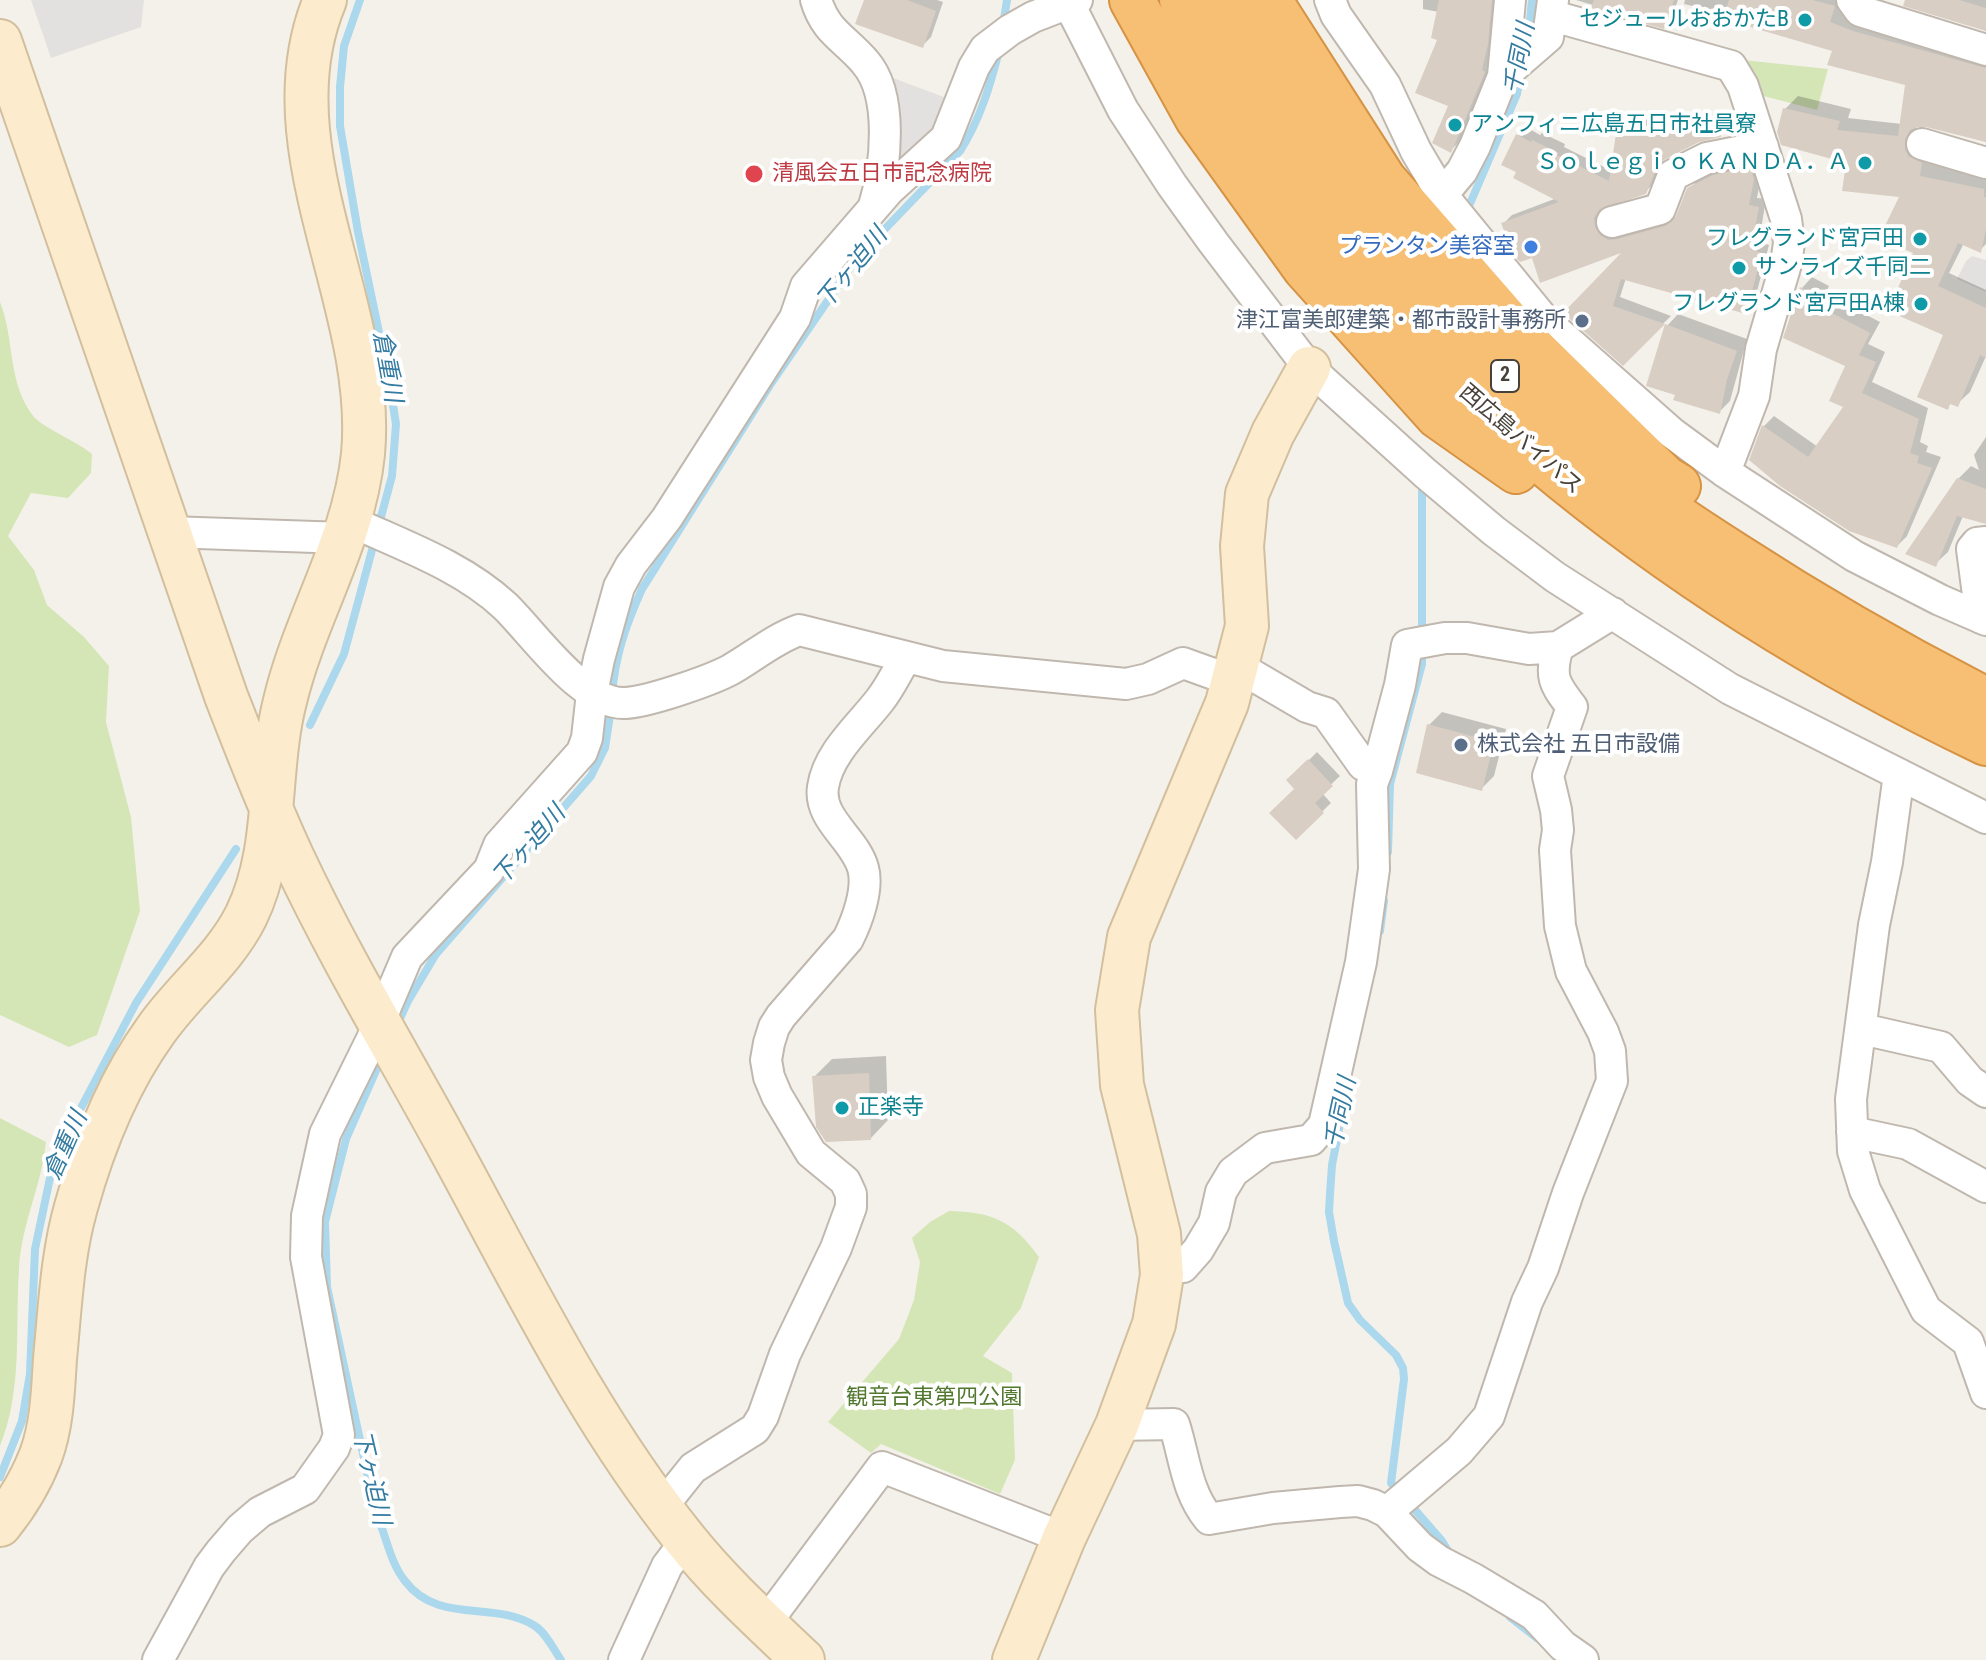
<!DOCTYPE html>
<meta charset="utf-8">
<style>
body{margin:0}
canvas{display:block;background:#f4f1eb}
</style>
<canvas width="1986" height="1660"></canvas>
<script>
const context = document.querySelector('canvas').getContext('2d');
context.lineJoin = 'round';
function paint(path, color) { context.fillStyle = color; context.fill(path, 'evenodd'); }
function trace(path, color, width, dash) { context.strokeStyle = color; context.lineWidth = width; context.lineCap = dash ? 'butt' : 'round'; context.setLineDash(dash || []); context.stroke(path); }
function label(font, color, halo, rows, align = 'center') {
  context.font = font + ' "Roboto Condensed","Noto Sans JP",sans-serif'; context.lineWidth = 8; context.setLineDash([]); context.textBaseline = 'middle'; context.strokeStyle = halo; context.fillStyle = color; for (const [text, x, y, turn = 0] of rows) {
    context.save(); context.translate(x, y); context.rotate((+turn || 0) * Math.PI / 180); context.textAlign = isNaN(turn) ? turn : align; if (halo) context.strokeText(text, 0, 0); context.fillText(text, 0, 0); context.restore();
  }
}
const green = new Path2D(`
 M1743,60L1828,69L1817,110L1756,94Z
 M0,302C15,339 7,383 34,417C44,428 78,442 92,454L91,473L68,498L31,493L8,536L34,570L47,605L84,637L109,666L106,722L131,817L140,911L97,1035L69,1047L0,1015Z
 M0,1118L46,1142C42,1185 21,1225 19,1269C15,1329 23,1389 0,1446Z
 M949,1211C993,1212 1013,1221 1039,1257L1021,1308L983,1356L1012,1373L1015,1460L1000,1494L881,1444L871,1453L828,1422L899,1339L914,1300L920,1262L912,1238L930,1222Z`);
const parking = new Path2D(`
 M31,0H144L141,27L51,58Z
 M880,73L949,99L939,127L893,167Z
 M1972,256L1986,260V292L1957,279L1966,261Z`);
const shadow = new Path2D(`
 M866,0H937L943,2L931,37L922,46Z
 M1423,0H1506L1498,52L1467,134L1450,151V105L1440,38L1439,12L1423,9Z
 M1576,0H1678L1671,19L1664,26Z
 M1685,0H1843L1986,53V142L1927,125H1916L1917,136L1934,150L1931,163L1986,175V244L1980,250L1964,243L1949,273L1986,290V356L1970,392L1957,404L1952,402L1947,407L1946,334L1916,252L1902,195L1848,162L1785,109L1798,96L1851,109L1848,118L1902,124L1907,84L1834,49L1727,14L1684,4Z
 M1907,0H1986V31Z
 M1628,113L1666,119L1672,113L1729,117V127L1720,135L1699,140L1664,158L1654,183L1645,192L1602,208V219L1617,232L1676,219L1689,189L1698,180L1723,168L1759,162L1762,170L1757,198L1766,199L1759,242L1769,245L1754,303L1746,311L1626,278L1620,297L1671,316L1623,363L1566,313L1629,249L1533,256L1504,223L1512,215L1557,198L1519,171L1518,136L1526,127L1540,135L1542,133L1565,144L1564,147L1612,171L1619,121Z
 M1812,277L1829,286L1826,292L1841,302L1880,322L1868,344L1885,352L1872,382L1928,408L1920,442L1928,446L1926,452L1941,457L1907,536L1897,546L1751,459L1764,426L1774,416L1818,447L1846,406L1848,365L1786,337L1802,288Z
 M1678,314L1747,339L1730,401L1719,412L1667,326Z
 M1986,437V523L1963,516L1948,552L1935,564L1958,479L1971,466L1979,470L1974,455Z
 M1442,712L1506,729L1494,776L1481,789L1429,725Z
 M1317,752L1340,776L1322,793L1331,803L1296,837L1297,789L1289,780Z
 M886,1056L888,1120L871,1138L814,1077L832,1059Z`);
const stream = new Path2D(`
 M1003,26L1007,0
 M1528,41L1532,0
 M1469,206L1517,94L1521,73
 M1422,636V482
 M612,695C615,655 626,625 642,589L770,385L857,258L960,151C980,120 990,86 999,51
 M310,725L344,654L392,476L396,424L389,380L358,232L340,126V87L344,46L360,0
 M1388,852L1390,784L1422,664V650
 M1380,931L1384,901
 M396,1027L408,1001L436,954L591,776L605,748L611,709
 M382,1057L346,1139L325,1222L327,1287L376,1514C387,1536 389,1561 405,1581C438,1625 494,1600 535,1626C546,1633 554,1650 561,1660
 M1343,1109L1332,1165L1330,1194L1329,1212L1334,1241L1348,1303L1360,1320L1396,1355L1403,1368L1404,1379L1391,1483L1399,1492
 M0,1477L22,1421L30,1374L35,1249L50,1178L72,1125L136,1003L236,849
 M1408,1502L1442,1541L1452,1557
 M1510,1617L1537,1638`);
const building = new Path2D(`
 M864,0H907L936,11L923,48L855,24Z
 M1439,0H1492L1488,44L1482,70L1485,72L1451,153L1432,143L1448,106L1415,93L1437,40L1431,38Z
 M1594,0H1674L1664,29L1591,8Z
 M1729,0H1812L1835,6L1830,22L1853,31L1986,68V142L1926,127H1917L1910,130L1905,140V149L1908,156L1922,163L1920,176L1984,189V197H1986V228L1981,253L1958,243L1938,286L1986,308V358L1980,355L1958,407L1950,404L1948,410L1917,397L1943,335L1888,311L1913,253L1879,238L1899,197L1842,191L1846,163L1781,145L1777,132L1783,108L1840,121L1837,130L1898,136L1905,85L1827,65L1832,51L1723,19Z
 M1905,0H1959L1986,8V31L1903,6Z
 M1618,120L1661,127L1662,120L1722,125L1721,137L1699,142L1664,160L1656,169L1646,194L1600,209L1594,218L1595,227L1600,235L1608,240L1617,239L1665,226L1676,216L1687,188L1713,175L1747,168L1751,169L1754,179L1749,205L1759,207L1751,250L1762,253L1746,314L1621,279L1613,306L1665,324L1623,366L1563,313L1621,253L1540,283L1532,258L1520,262L1513,254L1501,223L1559,202L1513,178L1516,172L1501,165L1516,134L1531,142L1532,140L1559,153L1557,155L1609,181Z
 M1800,287L1820,297L1817,303L1830,312L1870,333L1859,355L1876,362L1862,393L1919,419L1910,453L1919,456L1917,463L1932,468L1897,548L1849,531L1780,486L1749,460L1762,425L1808,457L1843,407L1829,401L1845,366L1783,338Z
 M1665,324L1737,351L1727,379L1720,414L1673,400L1675,395L1646,386Z
 M1957,478L1986,489V524L1957,516L1936,567L1905,554Z
 M1427,724L1494,742L1482,791L1416,773Z
 M1308,759L1333,786L1315,803L1324,813L1296,840L1269,813L1294,789L1286,780Z
 M869,1073L871,1140L826,1142L816,1127L812,1076Z`);
const street = new Path2D(`
 M816,0C826,33 845,38 865,62C894,95 886,167 874,206
 M1067,0L1123,110L1172,185L1213,242L1309,368L1425,473L1494,531L1555,577L1730,689L1986,818
 M1330,0L1336,15L1385,85L1416,151L1442,195L1545,321L1672,433L1725,472L1854,556L1940,600L1986,620
 M1852,0L1860,11L1986,50
 M1553,16L1731,66L1743,86L1786,219L1789,243L1786,264L1761,349L1754,396L1725,472
 M1503,76L1510,0
 M1922,144L1986,163
 M1442,195L1462,171L1475,146L1503,76L1548,37L1553,0
 M1612,222L1660,209L1673,175L1707,158L1763,147
 M350,521C402,545 462,566 505,606C534,634 582,705 625,703C648,702 709,681 730,670C753,657 774,639 799,630L943,666L1126,684L1148,679L1183,663L1233,681
 M169,532L344,538
 M1981,618L1972,549L1977,543L1986,542
 M1237,666L1307,707L1326,713L1363,765L1377,771L1400,685L1407,645L1445,638H1467L1529,649L1558,647L1613,613
 M1899,774L1887,862L1874,925L1851,1099L1853,1151L1865,1190L1926,1310L1968,1342L1986,1393
 M1862,1029L1941,1047L1970,1081L1986,1092
 M1852,1132L1908,1144L1986,1187
 M1161,1266L1183,1267L1198,1250L1214,1223L1221,1192L1233,1172L1265,1148L1311,1140L1324,1125L1361,962L1374,869L1372,784L1377,771
 M1117,1425L1174,1424C1185,1458 1186,1491 1209,1519L1273,1508L1340,1502L1358,1501L1373,1505L1387,1512L1420,1547L1439,1561L1474,1579L1534,1615L1563,1646L1583,1660
 M661,1508L693,1468L755,1429L763,1416L785,1354L836,1248L851,1207V1194L845,1181L811,1153L777,1096L769,1077L766,1060L769,1043L774,1027L781,1016L848,939C857,921 869,889 863,868C855,839 818,819 823,787C828,753 860,726 880,700C890,687 897,673 905,658
 M1387,1512L1459,1451L1489,1416L1527,1302L1543,1268L1568,1193L1612,1081L1610,1051L1603,1032L1571,971L1560,926L1555,850L1558,830L1556,810L1548,776L1572,707C1554,684 1549,676 1558,647
 M765,1624L882,1467L1064,1538
 M158,1660L209,1567L221,1551L240,1529L260,1512L305,1489L334,1448L339,1435L306,1257L307,1216L325,1134L372,1039L407,957L489,870L499,845L582,752L587,738L592,693L599,659L619,587L631,565L667,518L795,318L806,286L889,190L946,138L974,67L985,49L1010,30L1033,17L1077,0
 M624,1660L667,1566L686,1541`);
const secondary = new Path2D(`
 M0,41L226,696C247,750 268,805 293,858C338,954 394,1047 445,1140C519,1275 588,1419 685,1539C720,1583 762,1621 803,1660
 M0,1525C17,1504 31,1481 41,1455C52,1425 53,1391 55,1359C60,1308 62,1256 76,1207C93,1146 119,1081 156,1030C184,990 224,960 246,916C279,849 267,771 285,701C305,617 354,542 363,454C377,303 263,148 325,0
 M1014,1660L1064,1538L1117,1425L1154,1324L1162,1275L1159,1234L1122,1085L1117,1010L1129,937L1227,703L1247,626L1242,546L1247,494L1273,433L1309,368`);
const highway = new Path2D(`
 M1132,0L1198,119L1305,268L1438,416L1516,471
 M1182,0C1248,128 1329,251 1428,357C1462,393 1501,427 1539,459C1675,573 1826,667 1986,743
 M1225,0C1317,179 1446,333 1601,461C1643,495 1689,526 1735,555C1818,609 1898,655 1986,700
 M1269,0L1384,180L1519,335L1665,478L1678,486`);
const markers = [
 [1805,20,8,"#0f9aa8"],
 [1455,125,8,"#0f9aa8"],
 [1865,163,8,"#0f9aa8"],
 [754,174,10,"#e0444e"],
 [1920,239,8,"#0f9aa8"],
 [1531,247,8,"#3f7fe0"],
 [1739,268,8,"#0f9aa8"],
 [1921,304,8,"#0f9aa8"],
 [1582,321,8,"#5c6f8a"],
 [1461,745,8,"#5c6f8a"],
 [842,1108,8,"#0f9aa8"]
];
const shields = [
 [1505,376,28]
];
const shieldNames = [
 ["2",1505,376]
];
const cultureNames = [
 ["セジュールおおかたB",1789,20],
 ["アンフィニ広島五日市社員寮",1471,125,"left"],
 ["Ｓｏｌｅｇｉｏ ＫＡＮＤＡ．Ａ",1849,163],
 ["フレグランド宮戸田",1904,239],
 ["サンライズ千同二",1755,268,"left"],
 ["フレグランド宮戸田A棟",1905,304],
 ["正楽寺",858,1108,"left"]
];
const healthNames = [
 ["清風会五日市記念病院",772,174]
];
const shopNames = [
 ["プランタン美容室",1515,247]
];
const serviceNames = [
 ["津江富美郎建築・都市設計事務所",1566,321],
 ["株式会社 五日市設備",1477,745,"left"]
];
const streetNames = [
 ["西広島バイパス",1520,440,41]
];
const parkNames = [
 ["観音台東第四公園",934,1398]
];
const waterNames = [
 ["千同川",1521,59,-79],
 ["下ヶ迫川",853,269,-51],
 ["倉重川",386,367,80],
 ["下ヶ迫川",530,846,-49],
 ["千同川",1342,1113,-78],
 ["倉重川",67,1146,-66],
 ["下ヶ迫川",370,1478,77]
];
paint(green, '#d5e6b6');
paint(parking, '#e3e1df');
paint(shadow, '#0003');
trace(stream, '#abd8ed', 8);
paint(building, '#d9cec4');
trace(street, '#c0b8ae', 34);
trace(secondary, '#d2bf9d', 46);
trace(highway, '#d69343', 48);
trace(street, '#fff', 30);
trace(secondary, '#fceccd', 42);
trace(highway, '#f6bf74', 44);
for (const [x, y, r, color] of markers) { const dot = new Path2D(); dot.arc(x, y, r, 0, 2 * Math.PI); context.fillStyle = color; context.fill(dot); trace(dot, '#fff', 3); }
for (const [x, y, w] of shields) { const box = new Path2D(); box.roundRect(x - w / 2, y - 16, w, 32, 6); context.fillStyle = '#fff'; context.fill(box); trace(box, '#484139', 2); }
label('bold 20px', '#484139', null, shieldNames);
label('22px', '#0d838f', '#fff', cultureNames, 'right');
label('22px', '#be3a42', '#fff', healthNames, 'left');
label('22px', '#366cbe', '#fff', shopNames, 'right');
label('22px', '#4e5e75', '#fff', serviceNames, 'right');
label('22px', '#484139', '#fff', streetNames);
label('22px', '#51782e', '#fff', parkNames);
label('italic 24px', '#337ba0', '#fff', waterNames);
</script>
